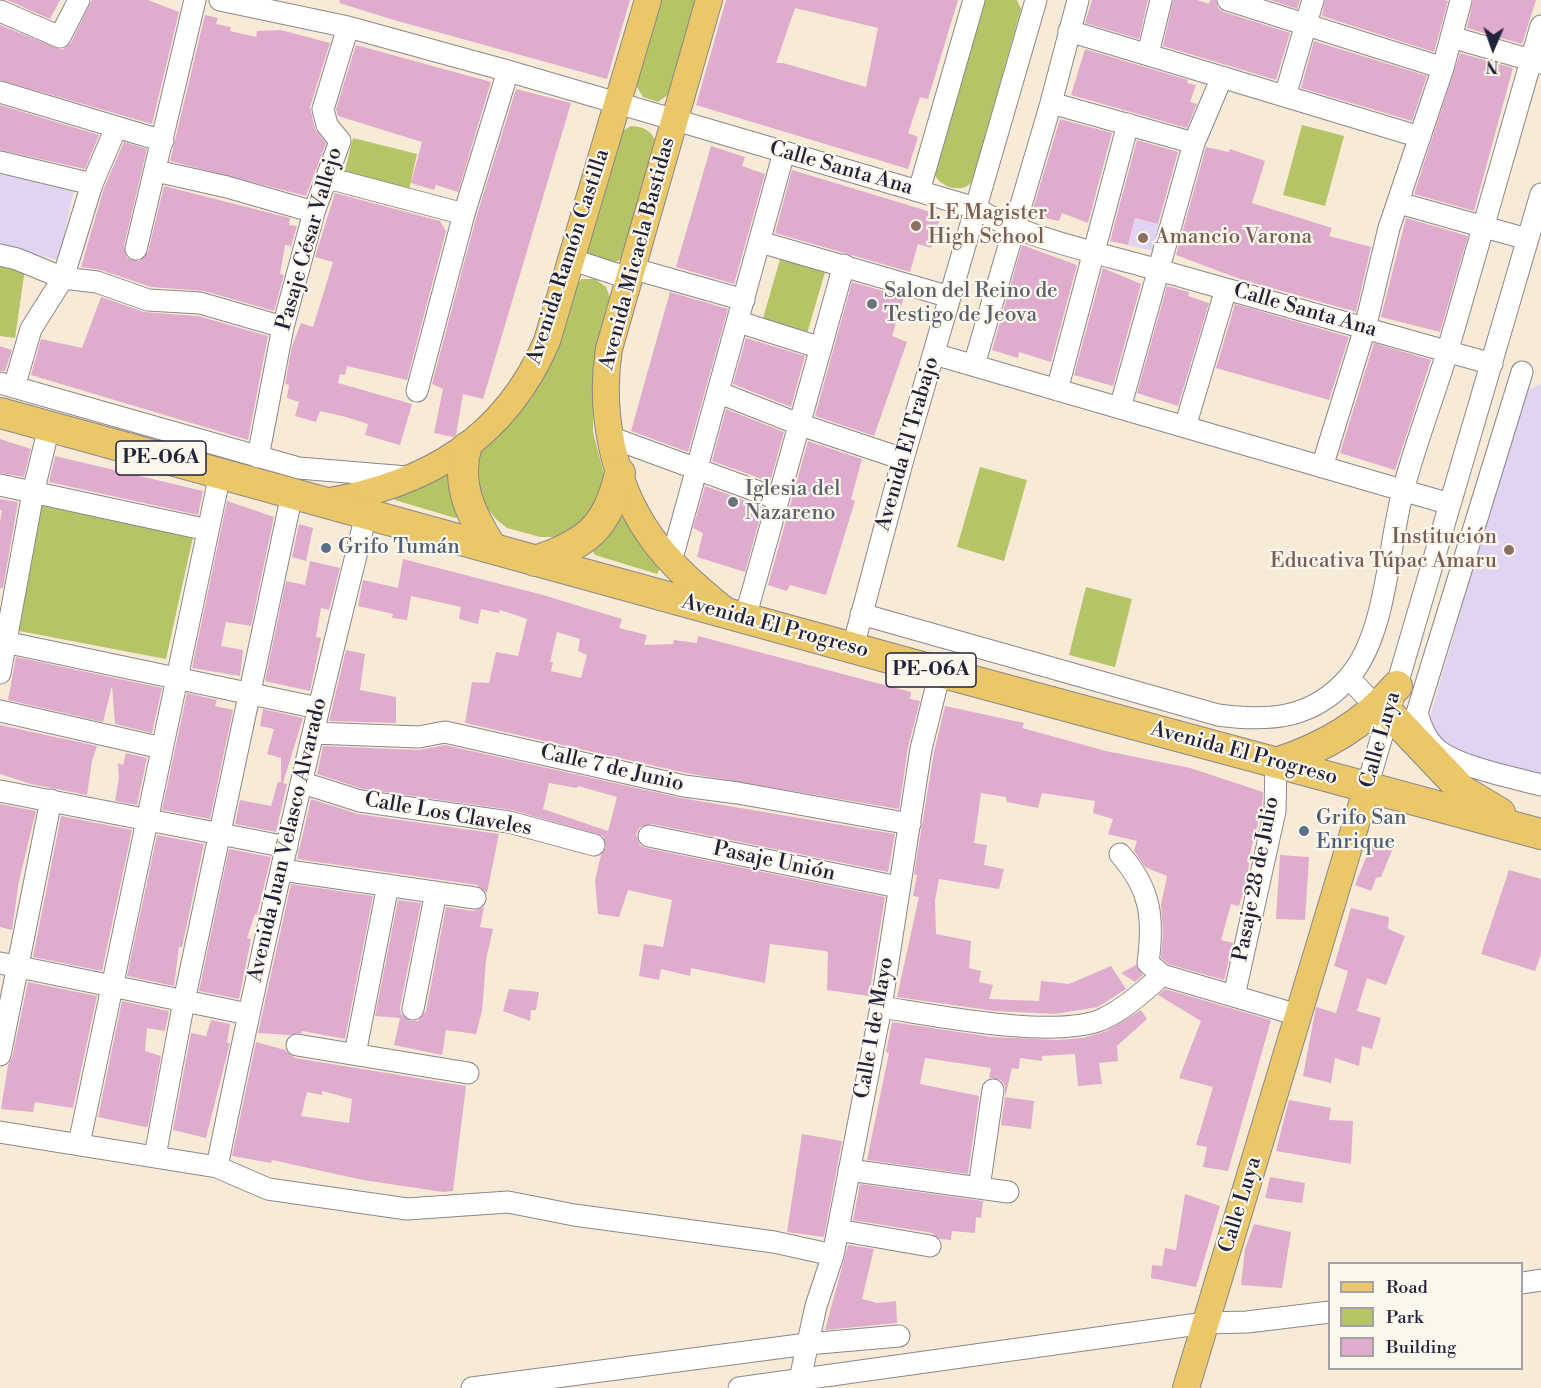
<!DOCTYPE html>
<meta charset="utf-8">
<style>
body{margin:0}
#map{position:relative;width:1541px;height:1388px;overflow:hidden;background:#f7ebd7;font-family:"Libre Bodoni",serif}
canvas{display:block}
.legend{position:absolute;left:1328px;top:1262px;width:195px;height:108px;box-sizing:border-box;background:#fbf7ec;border:2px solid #a4a2a5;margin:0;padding:8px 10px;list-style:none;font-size:18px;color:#22223b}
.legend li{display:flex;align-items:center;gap:12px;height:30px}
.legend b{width:30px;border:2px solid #a4a2a5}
.north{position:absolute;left:1463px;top:18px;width:60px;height:60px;-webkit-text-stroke:4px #fbf7ec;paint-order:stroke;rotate:182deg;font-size:16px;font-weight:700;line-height:24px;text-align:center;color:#22223b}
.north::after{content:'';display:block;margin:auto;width:21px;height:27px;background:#22223b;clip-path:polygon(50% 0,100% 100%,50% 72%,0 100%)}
</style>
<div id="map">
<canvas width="1541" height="1388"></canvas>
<ul class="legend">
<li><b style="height:8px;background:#eac769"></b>Road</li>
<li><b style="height:16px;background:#b5c467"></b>Park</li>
<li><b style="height:16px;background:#e0acce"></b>Building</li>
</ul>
<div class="north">N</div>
</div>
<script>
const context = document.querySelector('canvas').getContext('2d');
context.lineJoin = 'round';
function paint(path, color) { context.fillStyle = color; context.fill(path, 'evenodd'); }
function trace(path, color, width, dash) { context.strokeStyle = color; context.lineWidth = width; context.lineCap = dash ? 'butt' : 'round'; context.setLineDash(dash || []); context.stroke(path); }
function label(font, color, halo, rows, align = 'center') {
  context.font = font + ' "Libre Bodoni",serif'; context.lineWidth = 4.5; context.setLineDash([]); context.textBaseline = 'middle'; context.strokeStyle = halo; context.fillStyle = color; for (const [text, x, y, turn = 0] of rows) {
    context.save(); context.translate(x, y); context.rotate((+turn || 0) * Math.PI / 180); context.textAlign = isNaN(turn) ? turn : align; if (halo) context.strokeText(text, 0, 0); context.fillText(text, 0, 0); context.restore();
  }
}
const built = new Path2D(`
 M0,168L75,184L59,260L0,246Z
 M1135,218L1160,225L1153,251L1128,245Z
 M1541,384V777L1439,747L1429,720L1525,391Z`);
const green = new Path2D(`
 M655,0H700L673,91L658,102L643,97L634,82Z
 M983,0H1017L1021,9L973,180C965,195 939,188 934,173Z
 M1302,125L1344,136L1325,206L1283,195Z
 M631,126C644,127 651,130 656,142L624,258L609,265L588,256L586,249L619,133Z
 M353,138L417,154L409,190L344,174Z
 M781,256L826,269L806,337L761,325Z
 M0,265L25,269L15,338L0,336Z
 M582,279H595L606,287L611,300L593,373V432L604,474V490L591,519L557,537H540L507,528L497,520L485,506L475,473L479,456L488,438L571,289Z
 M980,467L1027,480L1004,561L957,547Z
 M448,470L462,516L455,518L395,500L394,492Z
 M39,505L193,537L166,659L14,630Z
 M625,516L661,567L657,574L595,555L591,548L617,520Z
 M1086,587L1132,599L1115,667L1069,655Z`);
const building = new Path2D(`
 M7,0H60L50,19Z
 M92,0H148L179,12L152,124L0,80V25L62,50L71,43Z
 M340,0H630L607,79L394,20L339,3Z
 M726,0H958L928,99L920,97L908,133L918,137L908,169L696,105ZM795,8L878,28L866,87L783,63H776Z
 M1092,0H1148L1139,39L1085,23Z
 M1173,0H1197L1209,4L1210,0H1216L1218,8L1224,12L1290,33L1276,80L1163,46Z
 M1270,0H1300L1297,9Z
 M1325,0H1445L1448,1L1434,52L1322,16Z
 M1473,0H1536L1522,44L1467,28Z
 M205,15L218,18L216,24L231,27L230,31L256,37L257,31L281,30L330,43L310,107L315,129L326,143L306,196L170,161Z
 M1314,41L1427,76L1412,121L1301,88Z
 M356,45L491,82L458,192L436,185L434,190L411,183L422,142L338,116L336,109Z
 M1085,49L1188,80L1187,83L1196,85L1190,102L1197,104L1187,128L1071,95Z
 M1460,53L1513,68L1474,211L1414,194Z
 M516,89L571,103L483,399L463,394L456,435L453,437L434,433L443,389L432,384L476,218Z
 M0,105L99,135L85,169L0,150Z
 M1060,119L1112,133L1088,223L1062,213L1059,221L1031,215Z
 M1137,140L1178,152L1158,224L1135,218L1128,245L1110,241Z
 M124,142L147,149L124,246L127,258L139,261L148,252L164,186L290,218L289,225L297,226L291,246L285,245L280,274L284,275L274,311L204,291L151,287L101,270L81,267L104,188Z
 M711,146L745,157L742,166L765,174L734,284L676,267Z
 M1206,147L1229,152L1230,149L1265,161L1252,203L1332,228L1329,236L1371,247L1356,312L1240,279L1176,255Z
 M792,170L941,215L931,248L918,244L910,272L775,233Z
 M335,193L440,221L446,231L407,380L347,366L345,375L340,374L338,383L412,404L400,445L365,435L368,424L346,417L320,411L316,422L295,416L299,402L287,398L289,385L285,384L292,346L301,323L313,327L333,262L315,257Z
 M1406,218L1468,236L1440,332L1381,317Z
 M1022,245L1077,265L1051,362L1019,352L1018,358L992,350Z
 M1103,268L1141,284L1113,386L1074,375Z
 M852,282L904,297L892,336L907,342L874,436L815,416Z
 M1167,286L1189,292L1188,296L1209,303L1178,406L1137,393Z
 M670,292L728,309L688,452L631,431Z
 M101,297L144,312L198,316L268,336L248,440L31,375L41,339L82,348Z
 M1235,304L1349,337L1329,400L1216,368Z
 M746,338L805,356L791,407L733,384Z
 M1374,343L1431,360L1395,470L1340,453Z
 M0,346L12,350L5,371H0Z
 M726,409L784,432L770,482L712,461Z
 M0,439L31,449L24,477L0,473Z
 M808,441L862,459L851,499L855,501L826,595L790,585L787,591L768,585Z
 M55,456L203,491L198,515L49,482Z
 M705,486L763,507L745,572L697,557L703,533L693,528Z
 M0,499L18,502L3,588H0V522L2,510H0Z
 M227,501L274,517L251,626L226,622L221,646L243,650L240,676L192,668Z
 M299,524L313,528L306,561L292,557Z
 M403,559L543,595L622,619L619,628L647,635L644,645L673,644L674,640L697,643L698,636L911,692L910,699L920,701L908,747L899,809L686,773L465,723L472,682L489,683L496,652L518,656L527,619L500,610L499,613L481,609L478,624L459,619L461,607L411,596L407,620L392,618L393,614L358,606L363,580L398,588ZM557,632L580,639L578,651L587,655L581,678L551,671L553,662H550Z
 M310,561L340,568L329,610L321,608L316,637L321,638L310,691L265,681L286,581L305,585Z
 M346,650L365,654L360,690L396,697V723L329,721Z
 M16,657L162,688L152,733L115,724L112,686L103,722L8,700Z
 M187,693L217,700L215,706L233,710L210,819L162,810Z
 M945,706L1024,723L1022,728L1106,751L1190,768L1263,792L1262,809L1251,849L1247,879L1239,906L1231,904L1221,940L1233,943L1224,980L1168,964L1161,958L1163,931L1161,905L1167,876L1145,867L1134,851L1137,841L1108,834L1113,819L1093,813L1095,801L1042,793L1038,808L1007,802L1006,797L981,793L974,843L987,845L984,865L1004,869L999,889L939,879L935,900L936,934L971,941L969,968L981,971L979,982L993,985L989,999L1039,1001L1041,981L1069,984L1111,966L1126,989L1098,1007L1055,1014L995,1011L897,997L919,897L913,896L917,875L914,874L934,752Z
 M263,709L303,718L283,783L287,784L276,832L235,824L240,800L271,806L278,782H281V758L267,754L274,729L260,726Z
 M0,725L97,746L92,761L87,795L31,784L0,774Z
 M445,745L681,798L895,834L888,872L652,824L640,827L636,834L640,845L646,848L885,897L869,996L827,990L828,952L825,951L770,944L765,983L691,968L690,976L661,969L659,980L639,976L644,944L663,947L672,900L628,890L619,917L598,914L595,880L601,855L606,848L603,836L512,810L363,789L317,774L323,746L419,750ZM549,783L577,788L578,786L617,797L608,831L543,809Z
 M126,753L147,758L137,805L115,801L119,778L118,763L123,765Z
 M311,799L358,814L499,834L487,893L477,885L297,859Z
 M0,804L36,811L19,881L12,930L0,927Z
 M61,816L132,830L102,971L33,957Z
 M157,835L204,844L182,947H179L174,986L127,976Z
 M1375,835L1396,841L1381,877L1376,878L1371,891L1355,885Z
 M229,849L271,857L257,915L255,914L247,938L251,939L239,999L199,991Z
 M1280,855L1309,857L1305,920L1276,919Z
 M1509,870L1541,879V954L1535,971L1481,954Z
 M291,884L373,896L345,1039L302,1031V1033L289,1035L258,1033Z
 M398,900L421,903L400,1007L401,1014L410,1021H418L426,1011L446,907L473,911L484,907L480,927L493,929L486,960L482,1011L476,1034L446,1030L442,1055L394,1045L400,1018L375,1016Z
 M1351,908L1389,917L1388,929L1405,936L1386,985L1367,978L1357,1011L1381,1018L1372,1049L1362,1046L1359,1066L1335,1058L1331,1083L1303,1076L1316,1007L1336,1013L1348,971L1334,966Z
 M1136,965L1143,975L1135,982L1121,973Z
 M28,982L97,996L73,1108L35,1102L33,1112L1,1109L8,1065L12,1058Z
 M509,989L539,992L536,1010H531L530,1021L503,1011Z
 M1165,989L1271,1020L1228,1171L1203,1167L1207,1147L1196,1145L1213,1087L1179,1078L1201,1021L1158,995Z
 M122,1001L169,1011L165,1031L147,1028L145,1051L161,1056L148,1126L145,1127L98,1117Z
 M1141,1010L1147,1019L1117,1046L1118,1061L1099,1063L1102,1084L1078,1086L1075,1054L1042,1056V1061L1020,1058L1019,1069L1012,1068L1005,1097V1086L1001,1080L989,1078L991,1068L925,1058L920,1084L979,1096L968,1174L867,1160L889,1053L886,1052L892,1022L992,1037L1057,1040L1083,1038L1107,1031Z
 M211,1020L230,1024L227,1043H230L206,1138L173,1130L191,1033L206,1036Z
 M256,1042L285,1050L295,1058L466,1086L453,1191L443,1192L363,1180L272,1160L271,1163L232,1156ZM322,1091L352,1099L349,1123L301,1116L307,1092L322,1095Z
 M1005,1097L1034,1101L1031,1129L1001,1125Z
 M1289,1100L1331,1108L1329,1120L1353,1121L1351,1164L1276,1151Z
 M802,1134L842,1141L824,1237L787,1232Z
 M1270,1177L1305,1183L1302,1203L1265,1198Z
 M860,1184L983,1201L981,1218L976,1217L975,1233L952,1231L951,1240L940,1239L932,1233L853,1220Z
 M1185,1194L1220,1206L1196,1287L1151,1278L1152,1265L1162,1266L1165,1248L1176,1250Z
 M1254,1224L1291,1232L1282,1288L1241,1285L1245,1249Z
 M848,1245L874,1249L862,1299L877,1303L896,1301L897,1323L825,1330Z`);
const minor = new Path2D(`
 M220,0L348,27L508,71L976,208C1020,237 1103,254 1155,269C1268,300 1380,332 1492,364
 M1228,0L1443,68
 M0,11L60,37L79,0
 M1069,31L1420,137
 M1451,37L1541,63
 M1148,54L1161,0
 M0,92L163,141
 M1285,96L1313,0
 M1051,103L1194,143
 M0,162L92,184
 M156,171L227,187L314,212
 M328,178L464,214
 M919,191L974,0
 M1399,203L1527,239
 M760,242L950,297
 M136,249L195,0
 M0,255L17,259L63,278L97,282L148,300L200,303L283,327
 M570,259L628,278
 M631,268L744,300
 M739,322L821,348
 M934,354L1450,504
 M974,365L1051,103L1078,0
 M1522,372L1417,713C1421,727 1426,740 1438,750C1459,767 1514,778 1541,785
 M0,383L299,468L407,477
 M14,387L31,329L63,278L92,184L116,128
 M1057,390L1128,124
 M417,391L464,214L508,71
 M720,393L801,425L903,459
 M1120,408L1194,143L1222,77
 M1185,427L1226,289
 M610,437L778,499
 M258,457L283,327L314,212L340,141L327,125L323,109L348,27
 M1322,467L1365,328L1389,228L1443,68L1461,0
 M0,485L208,530
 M671,562L784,152
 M861,614L1218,715C1270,722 1314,719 1350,676C1387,632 1388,546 1403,491C1415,444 1433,399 1447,353C1479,244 1509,135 1541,26
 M745,618L844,265
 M0,641L318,708
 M853,647L903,459L1036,0
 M0,673L33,493L49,427
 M1349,678L1377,708
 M0,711L162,748
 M313,733L419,737L445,732L684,786L738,793L910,824
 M303,783L360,801L509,822L594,845
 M1367,787L1541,194
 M0,791L287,847
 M649,836L898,887
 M1120,854C1151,889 1154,918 1148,963L1162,975L1298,1015
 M282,870L475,898
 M0,963L248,1014
 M1234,996L1275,811L1276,763
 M881,1007C934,1015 1055,1040 1103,1019C1124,1009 1145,991 1162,975
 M413,1009L436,892
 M297,1045L468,1073
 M355,1054L388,885
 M0,1055L51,800
 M0,1132L217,1167L268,1189L407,1209L508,1202L574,1215L774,1242L833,1255
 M79,1144L220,474
 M155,1156L184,1001L292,494
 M217,1167C261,949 312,732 366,515
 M849,1170L1008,1192
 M979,1188L993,1090
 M838,1230L930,1246
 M1522,1283L1541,1280
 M472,1388L807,1344L899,1336
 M739,1388L1205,1323L1247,1322L1330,1312
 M798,1388L816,1306L833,1255L881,1007L921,749L940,672`);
const major = new Path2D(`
 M709,0L609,349C599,411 613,482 649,534C670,565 699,589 727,612
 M324,502C427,485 505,439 547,341L648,0
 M1186,1388L1367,787`);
const highway = new Path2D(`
 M0,413L940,672L1541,834
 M466,448C456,486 472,517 492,548
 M535,561C587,544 608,527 620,473
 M1389,713L1463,791L1500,813
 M1276,763C1325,747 1363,725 1397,686`);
const markers = [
 [916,226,6,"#8d6e63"],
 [1143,238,6,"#8d6e63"],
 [872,304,6,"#6b7280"],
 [733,502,6,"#6b7280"],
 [326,548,6,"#5c6f8a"],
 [1509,550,6,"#8d6e63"],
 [1304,831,6,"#5c6f8a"]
];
const shields = [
 [161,458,90],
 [931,670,90]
];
const shieldNames = [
 ["PE-06A",161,458],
 ["PE-06A",931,670]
];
const streetNames = [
 ["Calle Santa Ana",841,169,16],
 ["Pasaje César Vallejo",310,239,-74],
 ["Avenida Micaela Bastidas",638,254,-75],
 ["Avenida Ramón Castilla",569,257,-72],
 ["Calle Santa Ana",1305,311,16],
 ["Avenida El Trabajo",908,444,-74],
 ["Avenida El Progreso",775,627,15],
 ["Calle Luya",1381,740,-74],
 ["Avenida El Progreso",1244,754,15],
 ["Calle 7 de Junio",612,769,13],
 ["Calle Los Claveles",448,815,10],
 ["Avenida Juan Velasco Alvarado",288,840,-77],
 ["Pasaje Unión",774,862,12],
 ["Pasaje 28 de Julio",1257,879,-79],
 ["Calle 1 de Mayo",875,1028,-80],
 ["Calle Luya",1241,1205,-73]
];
const educationNames = [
 ["I. E Magister",928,214],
 ["High School",928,238],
 ["Amancio Varona",1155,238],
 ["Institución",1497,538,"right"],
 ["Educativa Túpac Amaru",1497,562,"right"]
];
const worshipNames = [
 ["Salon del Reino de",884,292],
 ["Testigo de Jeova",884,316],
 ["Iglesia del",745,490],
 ["Nazareno",745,514]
];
const serviceNames = [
 ["Grifo Tumán",338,548],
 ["Grifo San",1316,819],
 ["Enrique",1316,843]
];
paint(built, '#e1d4f3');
paint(green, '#b5c467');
paint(building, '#e0acce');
trace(minor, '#8c8689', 23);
trace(major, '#8c8689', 28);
trace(highway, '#8c8689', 32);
trace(minor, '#fff', 21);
trace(major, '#eac769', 26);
trace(highway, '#eac769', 30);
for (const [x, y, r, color] of markers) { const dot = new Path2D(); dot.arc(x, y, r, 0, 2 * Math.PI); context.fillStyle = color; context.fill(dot); trace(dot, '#fbf7ec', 2); }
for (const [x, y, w] of shields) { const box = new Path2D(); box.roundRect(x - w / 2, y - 17, w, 34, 4.5); context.fillStyle = '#fbf7ec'; context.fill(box); trace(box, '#22223b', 1.5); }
label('bold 20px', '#22223b', null, shieldNames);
label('21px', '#22223b', '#fbf7ec', streetNames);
label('21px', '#785e54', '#fbf7ec', educationNames, 'left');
label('21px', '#5b616d', '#fbf7ec', worshipNames, 'left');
label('21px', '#4e5e75', '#fbf7ec', serviceNames, 'left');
</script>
